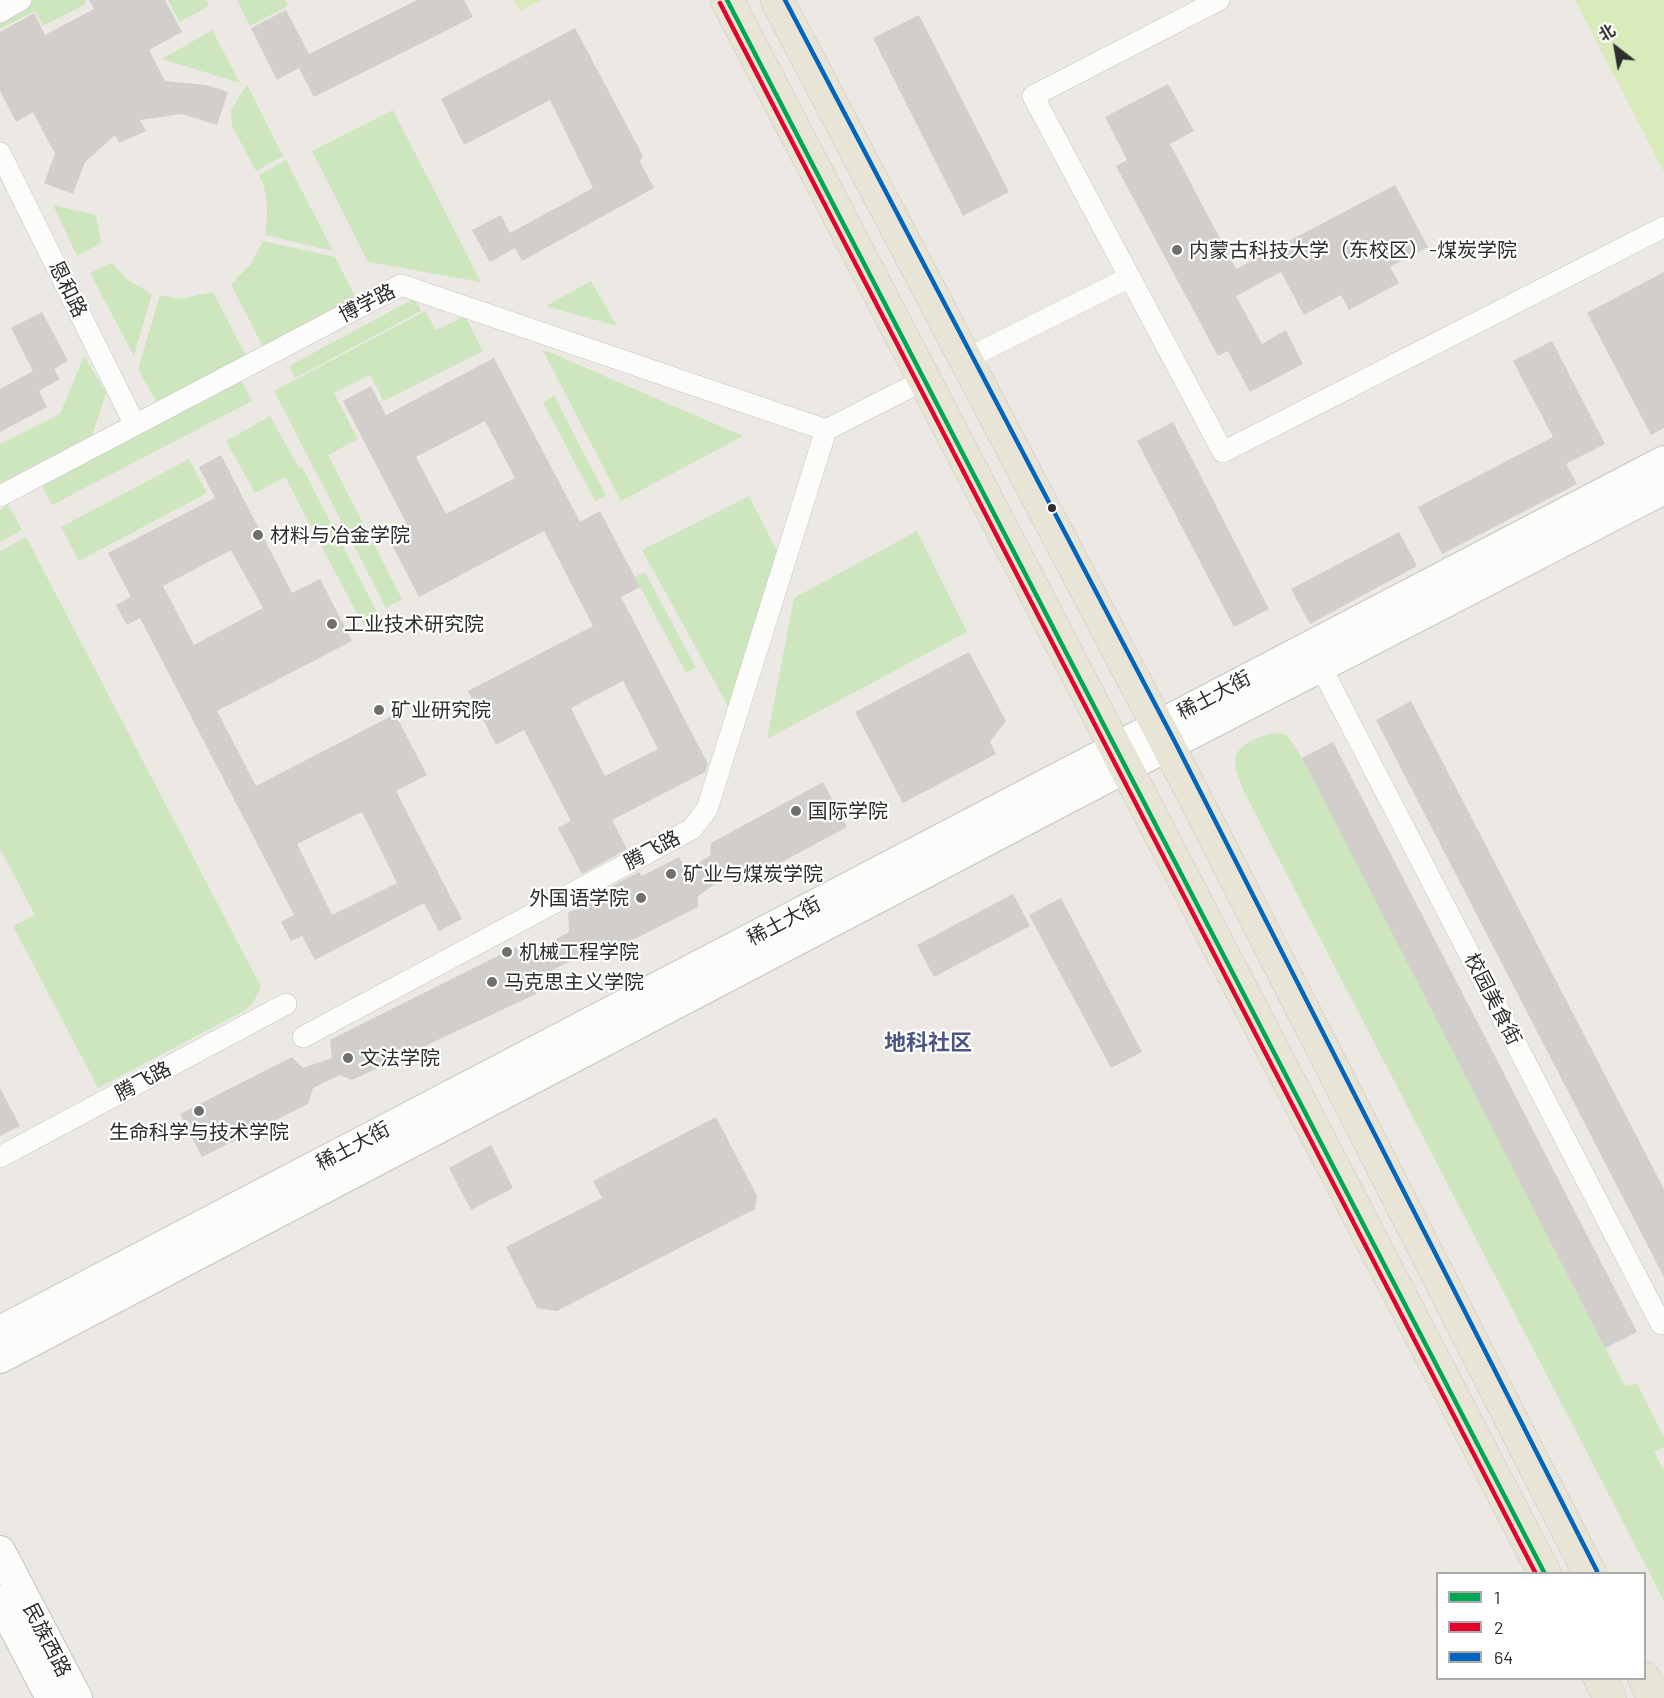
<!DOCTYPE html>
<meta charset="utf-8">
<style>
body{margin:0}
#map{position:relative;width:1664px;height:1698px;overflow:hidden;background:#ece8e4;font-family:Barlow,"Noto Sans SC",sans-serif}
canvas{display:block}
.legend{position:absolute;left:1436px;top:1572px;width:210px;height:108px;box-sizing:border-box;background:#fff;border:2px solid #ababab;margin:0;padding:8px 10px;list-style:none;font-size:18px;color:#2e2e2e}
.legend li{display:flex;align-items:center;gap:12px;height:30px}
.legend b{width:30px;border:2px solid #ababab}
.north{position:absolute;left:1586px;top:18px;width:60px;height:60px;-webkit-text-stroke:4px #fff;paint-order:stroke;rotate:329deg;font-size:16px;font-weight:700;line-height:24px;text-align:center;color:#2e2e2e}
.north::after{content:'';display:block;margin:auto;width:21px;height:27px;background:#2e2e2e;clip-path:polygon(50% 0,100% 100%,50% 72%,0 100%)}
</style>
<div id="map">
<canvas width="1664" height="1698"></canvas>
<ul class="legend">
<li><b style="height:8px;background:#00a651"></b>1</li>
<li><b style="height:8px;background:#e4002b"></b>2</li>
<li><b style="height:8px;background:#0065bd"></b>64</li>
</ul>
<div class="north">北</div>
</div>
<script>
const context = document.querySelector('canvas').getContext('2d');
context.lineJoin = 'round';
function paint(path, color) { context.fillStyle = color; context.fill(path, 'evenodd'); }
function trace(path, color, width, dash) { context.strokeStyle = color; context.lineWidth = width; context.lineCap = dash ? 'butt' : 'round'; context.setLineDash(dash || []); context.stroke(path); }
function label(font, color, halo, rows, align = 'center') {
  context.font = font + ' Barlow,"Noto Sans SC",sans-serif'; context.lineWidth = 4.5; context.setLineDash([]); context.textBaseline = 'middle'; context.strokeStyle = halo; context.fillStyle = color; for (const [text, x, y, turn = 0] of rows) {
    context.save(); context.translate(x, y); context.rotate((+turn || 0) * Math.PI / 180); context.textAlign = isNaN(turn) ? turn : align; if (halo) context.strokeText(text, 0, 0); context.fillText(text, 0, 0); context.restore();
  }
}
const green = new Path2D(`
 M29,0H84L86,4L43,26L35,11L0,29V16Z
 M168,0H206L209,6L179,22Z
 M237,0H285L288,6L250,26Z
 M212,30L240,83L162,59Z
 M247,84L283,156L256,171L232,126L231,110Z
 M393,110L481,282L368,262L312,151Z
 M286,160L333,251L265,235C268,214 269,194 259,175Z
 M53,205L96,215L101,243L77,256Z
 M263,241L335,257L358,302L265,351L231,284L250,265Z
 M112,263L128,280L152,294L134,356L90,273Z
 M591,281L617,326L546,306Z
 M213,292L246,356L157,403L138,369L160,295L179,299Z
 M415,298L421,311L295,378L289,366Z
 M425,311L436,330L465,316L483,351L384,401L370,375L334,393L358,439L328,455L402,599L386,608L274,391Z
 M542,349L743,436L621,501Z
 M84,356L106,393L92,435L0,483V444L60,414Z
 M241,381L252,401L52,505L41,485Z
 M554,396L606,496L595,501L543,402Z
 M270,416L299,468L302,467L379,616L363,625L285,477L255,493L226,441Z
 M189,459L207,493L79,561L61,527Z
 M749,496L778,553L729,708L642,550Z
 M8,505L22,530L0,542V510Z
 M917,531L967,632L767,739L794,598Z
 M26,537L261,987L253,1003L244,1011L98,1088L13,926L35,915L0,849V551Z
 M645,572L696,668L686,673L635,577Z
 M1278,733L1287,735L1302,758L1625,1386L1637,1383L1664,1437V1447L1654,1452L1664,1471V1601L1243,790C1240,781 1235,770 1235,761C1236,743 1264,734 1278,733Z`);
const pitch = new Path2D(`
 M514,0H542L520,11Z
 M1575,0H1664V172Z`);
const building = new Path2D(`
 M89,0H165L182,32L149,50L165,81L206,85L228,92L217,125L182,114L140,120L146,131L119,143L115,135L85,162L73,194L44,183L55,154L33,112L16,122L0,91V32L34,13L45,35L94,9Z
 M417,0H464L473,17L314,97L299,68L277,80L251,28L286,10L309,54Z
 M919,15L1009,192L963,216L873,38Z
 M575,28L643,156L640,162L654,188L522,261L515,248L490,262L472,230L501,215L510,233L593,188L550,100L464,145L441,99Z
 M1168,84L1194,131L1170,144L1236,269L1395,185L1428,247L1390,267L1399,283L1349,310L1341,295L1304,315L1281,272L1236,296L1262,344L1286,330L1303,364L1250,392L1228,351L1218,356L1116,166L1127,160L1105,117Z
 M1664,272V428L1651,435L1587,313Z
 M42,312L68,361L54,369L60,379L39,391L47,407L0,432V389L33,371L11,328Z
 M1552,341L1605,444L1566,464L1577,484L1442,554L1418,507L1553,437L1513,361Z
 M494,358L580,522L600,511L640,587L621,597L708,764L705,772L612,820L627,849L582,874L558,828L571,821L524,730L496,745L468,691L593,626L544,531L419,597L391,543L411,532L343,401L371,386L386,415ZM485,421L515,478L446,514L416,457ZM623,681L658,749L605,776L571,708Z
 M1173,422L1269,609L1234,627L1137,441Z
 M221,455L292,593L320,579L352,641L217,711L256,786L395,714L427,775L396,791L462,919L439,931L424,903L315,960L302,936L291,941L281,922L294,915L140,618L127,625L116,605L131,597L108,553L215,498L199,467ZM231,550L263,608L194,645L163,586ZM362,812L397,883L332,915L297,844Z
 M1399,532L1417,566L1310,624L1291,589Z
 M969,652L1006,721L990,742L996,754L903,803L855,712Z
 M1411,701L1664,1189V1277L1376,720Z
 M1333,742L1637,1332L1605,1348L1302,758Z
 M823,782L847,827L739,885L725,877L698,896V907L599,957L586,954L533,979L536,994L352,1080L340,1075L313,1088L308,1104L202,1157L180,1114L292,1057L303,1068L332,1058L330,1040L516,947L523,958L569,932L568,913L595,899L593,896L639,872L642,876L679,857L686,870L710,856L711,843Z
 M1013,894L1030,926L934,977L917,945Z
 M1061,898L1142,1052L1111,1068L1029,915Z
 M0,1088L20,1126L0,1136Z
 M716,1117L757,1196L755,1209L557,1311L537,1308L506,1247L602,1198L593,1181Z
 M491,1145L513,1188L471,1210L449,1168Z`);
const street = new Path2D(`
 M1219,0L1033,96L1223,452L1664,227
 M0,12L21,0
 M0,153L135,425
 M966,359L1130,277
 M826,430L924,380
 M0,496L401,285L826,430
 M1325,675L1661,1324
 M303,1037L692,829L707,809L826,430
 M0,1157L286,1004`);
const secondary = new Path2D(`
 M0,1331L1664,461
 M0,1358L1125,768L1664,489
 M0,1551L77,1698
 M0,1600L51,1698`);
const primary = new Path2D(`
 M727,0L1545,1574
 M777,0L1168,745L1590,1574
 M1600,1678L1610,1698
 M1644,1678L1654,1698`);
const bus1 = new Path2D(`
 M727,0L1545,1574`);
const bus2 = new Path2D(`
 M720,3L1536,1574`);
const bus3 = new Path2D(`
 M785,0L1175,742L1597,1571`);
const markers = [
 [1177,250,6,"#706f6e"],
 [1052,508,5,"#2e2e2e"],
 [258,535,6,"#706f6e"],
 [332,624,6,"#706f6e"],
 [379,710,6,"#706f6e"],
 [796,811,6,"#706f6e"],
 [671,874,6,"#706f6e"],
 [641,898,6,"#706f6e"],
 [507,952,6,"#706f6e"],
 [492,982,6,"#706f6e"],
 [348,1058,6,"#706f6e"],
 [199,1111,6,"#706f6e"]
];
const poiNames = [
 ["内蒙古科技大学（东校区）-煤炭学院",1189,250],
 ["材料与冶金学院",270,535],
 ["工业技术研究院",344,624],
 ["矿业研究院",391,710],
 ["国际学院",808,811],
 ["矿业与煤炭学院",683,874],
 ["外国语学院",629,898,"right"],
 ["机械工程学院",519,952],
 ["马克思主义学院",504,982],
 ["文法学院",360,1058],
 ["生命科学与技术学院",199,1132,"center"]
];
const streetNames = [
 ["恩和路",68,289,64],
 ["博学路",367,303,-27],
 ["稀土大街",1214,695,-28],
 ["腾飞路",652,850,-28],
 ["稀土大街",784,921,-28],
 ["校园美食街",1493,999,63],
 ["腾飞路",143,1081,-28],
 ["稀土大街",353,1146,-28],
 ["民族西路",47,1640,63]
];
const quarterNames = [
 ["地科社区",928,1043]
];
paint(green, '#cee6be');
paint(pitch, '#d9eabb');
paint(building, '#d1cecb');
trace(street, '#c5c4c5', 22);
trace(secondary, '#c5c4c5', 32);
trace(primary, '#c6c5c4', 34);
trace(street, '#fcfcfb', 21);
trace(secondary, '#fcfcfb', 30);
trace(primary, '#e8e4d6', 33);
trace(bus1, '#00a651', 4.5);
trace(bus2, '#e4002b', 4.5);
trace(bus3, '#0065bd', 4.5);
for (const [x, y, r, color] of markers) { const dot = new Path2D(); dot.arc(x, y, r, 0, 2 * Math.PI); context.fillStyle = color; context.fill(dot); trace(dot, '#fff', 2); }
label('20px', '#2e2e2e', '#fff', poiNames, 'left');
label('20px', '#2e2e2e', '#fff', streetNames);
label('bold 22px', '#4d5680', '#fff', quarterNames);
</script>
